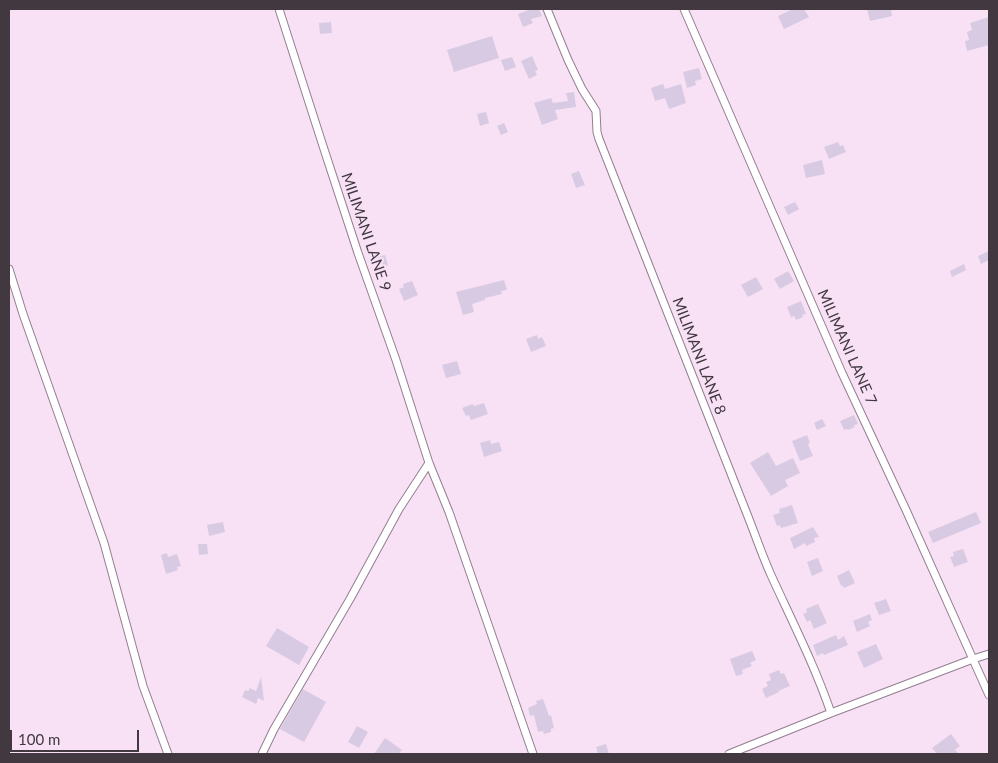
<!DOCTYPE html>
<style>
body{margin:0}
#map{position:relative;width:998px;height:763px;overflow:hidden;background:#f8e1f5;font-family:Lato,sans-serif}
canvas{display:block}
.frame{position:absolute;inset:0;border:10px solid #413840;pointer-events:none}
.scale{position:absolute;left:10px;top:730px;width:129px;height:22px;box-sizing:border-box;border:2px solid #413840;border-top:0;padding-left:6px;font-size:15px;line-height:18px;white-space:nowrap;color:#413840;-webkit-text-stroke:4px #f8e1f5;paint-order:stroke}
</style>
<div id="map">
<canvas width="998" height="763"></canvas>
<div class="frame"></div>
<div class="scale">100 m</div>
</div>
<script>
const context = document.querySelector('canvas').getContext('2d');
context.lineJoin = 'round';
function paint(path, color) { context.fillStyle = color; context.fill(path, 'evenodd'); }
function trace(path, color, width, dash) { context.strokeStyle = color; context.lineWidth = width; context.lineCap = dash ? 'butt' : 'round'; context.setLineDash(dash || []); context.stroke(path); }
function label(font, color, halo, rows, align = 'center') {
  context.font = font + ' Lato,sans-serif'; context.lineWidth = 4.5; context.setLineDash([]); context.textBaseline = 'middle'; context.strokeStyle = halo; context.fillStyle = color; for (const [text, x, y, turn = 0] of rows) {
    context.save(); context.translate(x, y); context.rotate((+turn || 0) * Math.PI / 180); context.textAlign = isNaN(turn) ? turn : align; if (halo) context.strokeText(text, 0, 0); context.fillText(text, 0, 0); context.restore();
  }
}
const building = new Path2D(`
 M531,9H539L542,16L531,19L533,23L523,27L518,14Z
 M793,9H804L809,17L784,29L778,16Z
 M867,9H891L892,16L870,21Z
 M989,17V45L967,51L965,41L969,40L967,32L972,30L970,23Z
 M331,22L332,33L320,34L319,23Z
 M492,36L499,58L454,72L447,50Z
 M532,56L538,70L535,71L537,75L529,79L521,61Z
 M512,57L516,67L505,71L501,60Z
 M699,68L702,79L695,81L696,85L687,88L683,72Z
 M663,84L665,89L681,84L686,103L669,109L665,98L655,101L651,88Z
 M574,92L576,107L555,110L558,119L542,125L534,103L551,98L553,103L568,101L566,93Z
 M486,112L489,123L480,126L477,114Z
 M504,123L508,132L501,135L497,126Z
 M838,142L840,146L843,145L846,152L829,159L824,147Z
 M822,160L825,174L806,178L803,165Z
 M579,171L585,185L576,188L571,174Z
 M795,202L799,209L788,215L784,207Z
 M989,251V260L981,264L978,256Z
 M385,255L388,265L378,268L376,257Z
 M964,264L966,270L952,277L950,271Z
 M788,271L794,281L780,289L774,279Z
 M756,277L763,289L748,297L741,285Z
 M504,280L507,290L501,291L502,294L485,298V300L472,304L474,312L463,315L456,292Z
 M412,281L418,295L404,301L399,289L404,287L403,284Z
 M801,301L806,314L802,315L803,317L796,320L794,316L791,317L787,307Z
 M537,335L538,339L542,337L546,346L531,352L526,339Z
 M457,361L461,374L446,378L442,365Z
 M484,403L488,414L471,420L469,415L466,416L462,408L473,404L474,406Z
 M854,415L858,424L854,425L855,427L848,430L847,429L844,430L840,421Z
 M822,419L826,426L817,430L814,423Z
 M807,435L810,443L808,444L813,456L800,461L792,441Z
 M490,440L491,444L499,442L502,451L484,457L480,443Z
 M768,452L776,466L793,458L800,473L785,480L788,486L771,496L750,463Z
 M792,505L798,523L781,528L780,525L777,526L773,515L780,513L779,509Z
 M976,512L981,523L933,543L928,532Z
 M223,522L225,532L209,536L207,525Z
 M813,527L819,537L814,538L815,542L806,546L805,543L794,549L790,538Z
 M198,544H207L208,554L199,555Z
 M963,549L968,562L954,567L950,557L954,556L953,552Z
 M167,553L168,557L177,554L181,566L177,567L178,570L166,574L161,555Z
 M818,558L823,571L812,576L807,562Z
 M849,570L855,583L844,588L842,585L841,586L837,576Z
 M886,599L891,611L879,615L874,603Z
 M818,604L827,623L814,629L810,620L807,622L803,614L807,612L806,609Z
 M870,614L872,620L868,622L870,626L857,632L853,621Z
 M277,628L309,647L299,665L266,646Z
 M836,635L838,640L844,636L848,645L824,655L823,653L817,656L813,645Z
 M876,644L883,659L864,668L857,652Z
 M752,651L756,660L750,663L752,666L742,670L743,674L736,676L730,659Z
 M779,670L781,674L784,673L790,686L778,691L779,692L766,698L762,689L768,686L766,682L771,680L769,674Z
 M261,677L264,701L258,698L256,704L242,697L245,690L248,691L250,688L256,691Z
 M303,689L326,702L304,742L280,729Z
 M543,699L549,716L551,715L554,728L551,729V732L544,734L543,731L538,732L534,715L530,716L528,708L537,704L536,701Z
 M357,726L368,732L359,748L348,742Z
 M951,734L960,746L955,750L959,754H937L932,748Z
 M385,738L402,750L398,754H374Z
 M606,744L609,754H598L596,747Z`);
const street = new Path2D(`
 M279,9L322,143L358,253L396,360L429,463L449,512L533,754
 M547,9L568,60L582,89L596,111L597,132L599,139L747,514C755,534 762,555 771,575C792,621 815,666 831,713
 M684,9L842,373L906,510L989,695
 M9,269L23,314L104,543L143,686L168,754
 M262,754L274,729L350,599L399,509L429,463
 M729,754L831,713L973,659L989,654`);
const streetNames = [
 ["MILIMANI LANE 9",366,232,71],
 ["MILIMANI LANE 7",847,347,66],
 ["MILIMANI LANE 8",699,356,69]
];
paint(building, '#d8cae3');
trace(street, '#937e90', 9);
trace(street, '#fff', 7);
label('15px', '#413840', '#f8e1f5', streetNames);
</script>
